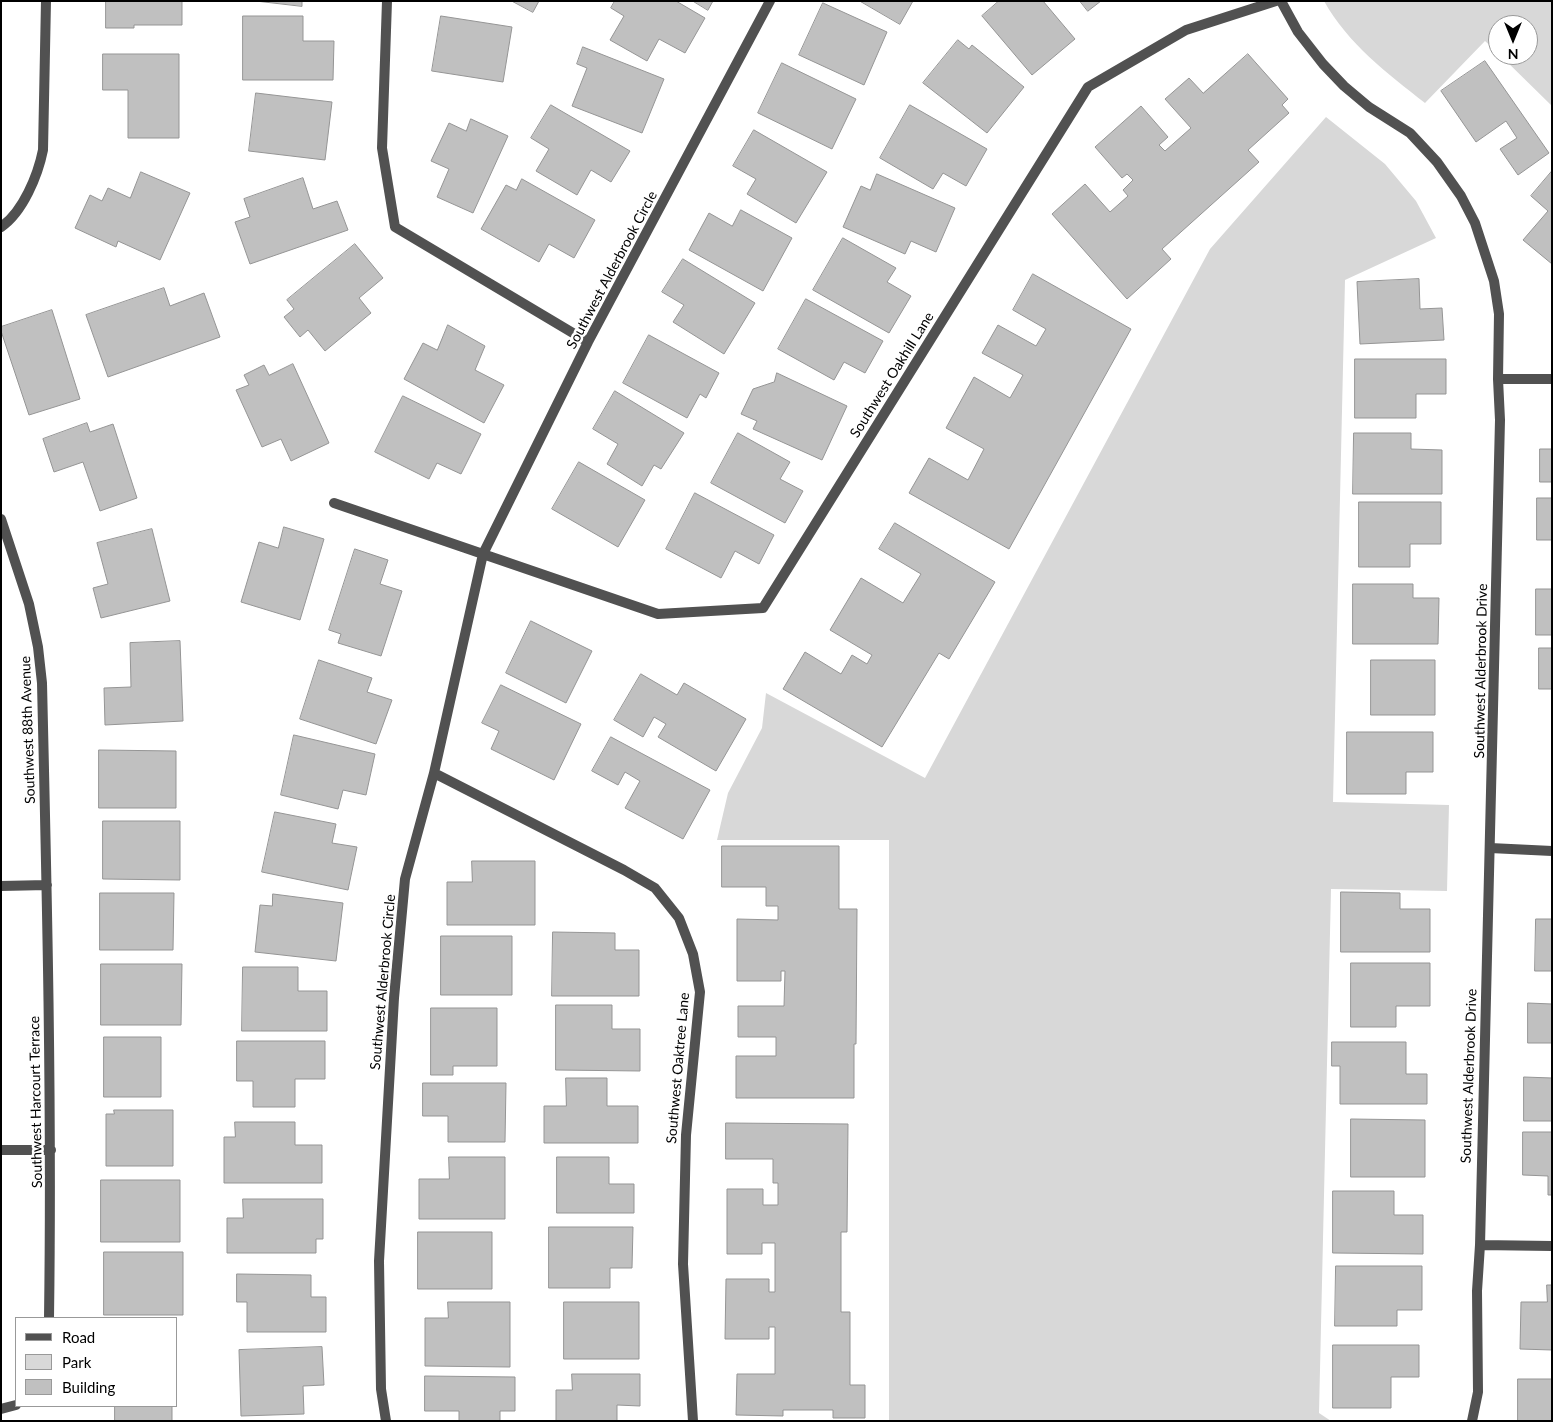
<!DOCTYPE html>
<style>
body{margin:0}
#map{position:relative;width:1553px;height:1422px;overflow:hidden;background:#fff;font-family:Lato,sans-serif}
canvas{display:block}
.frame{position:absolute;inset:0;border:2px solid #000;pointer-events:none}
.legend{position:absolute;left:15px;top:1317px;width:162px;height:90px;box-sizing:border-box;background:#fff;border:1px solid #999;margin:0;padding:6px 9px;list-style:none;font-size:15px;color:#000}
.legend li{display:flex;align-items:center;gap:10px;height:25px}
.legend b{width:25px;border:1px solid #999}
.north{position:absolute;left:1488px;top:15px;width:50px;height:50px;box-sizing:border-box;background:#fff;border:1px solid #999;border-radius:50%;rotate:180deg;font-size:14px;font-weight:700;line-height:20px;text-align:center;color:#000}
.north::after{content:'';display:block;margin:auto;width:18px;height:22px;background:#000;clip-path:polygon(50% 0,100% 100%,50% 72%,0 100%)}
</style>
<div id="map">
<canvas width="1553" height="1422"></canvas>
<div class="frame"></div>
<ul class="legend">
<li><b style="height:6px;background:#515151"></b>Road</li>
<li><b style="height:14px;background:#d8d8d8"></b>Park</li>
<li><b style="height:14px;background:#c0c0c0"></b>Building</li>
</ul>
<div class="north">N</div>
</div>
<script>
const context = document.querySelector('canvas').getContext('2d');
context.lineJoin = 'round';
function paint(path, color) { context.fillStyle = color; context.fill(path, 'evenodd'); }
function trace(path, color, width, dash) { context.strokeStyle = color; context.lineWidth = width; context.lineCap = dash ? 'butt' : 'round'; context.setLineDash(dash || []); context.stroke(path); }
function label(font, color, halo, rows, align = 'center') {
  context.font = font + ' Lato,sans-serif'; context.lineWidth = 5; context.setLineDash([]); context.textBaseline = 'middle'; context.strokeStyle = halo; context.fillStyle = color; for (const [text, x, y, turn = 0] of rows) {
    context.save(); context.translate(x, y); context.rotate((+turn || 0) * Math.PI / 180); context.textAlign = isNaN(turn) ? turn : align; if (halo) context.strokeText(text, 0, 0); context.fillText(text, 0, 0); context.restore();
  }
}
const green = new Path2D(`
 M1324,1H1552V106L1500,55H1528V25H1498V53L1485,41L1425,103C1387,73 1348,44 1324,1Z
 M1326,117L1385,164L1416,201L1436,238L1345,280L1333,802L1449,805L1447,891L1331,889L1319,1413L1331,1421H889V840H717L728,793L762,728L766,693L925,778L1210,249Z`);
const building = new Path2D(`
 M106,1H182V25H134V28H106Z
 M256,1H302V6Z
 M512,1H539L533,12Z
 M615,1H676L705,18L685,53L659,39L647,61L610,40L624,16L611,8Z
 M693,1H713L708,10Z
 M860,1H913L900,24Z
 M999,1H1043L1075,39L1032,75L982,16Z
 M1080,1H1101L1088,11Z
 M823,3L887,32L864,85L799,55Z
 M243,16H303V41H334L333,80H243Z
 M441,16L512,27L503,82L432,71Z
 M958,40L969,49L972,45L1024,87L987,133L923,83Z
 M583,47L664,79L642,133L572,106L587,68L577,64Z
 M103,54H179V138H128V90H103Z
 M1248,54L1288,99L1282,105L1289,113L1248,150L1259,162L1162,249L1171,259L1127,299L1052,214L1085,184L1110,212L1128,196L1123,190L1133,180L1127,174L1122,178L1095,147L1141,106L1168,137L1159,145L1165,151L1191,128L1165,99L1189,78L1203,93Z
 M1485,61L1549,153L1518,175L1500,149L1517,138L1506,121L1476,142L1441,91Z
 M782,63L856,99L832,149L758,113Z
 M256,93L332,102L325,160L249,151Z
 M551,105L630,151L611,182L591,170L577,195L536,171L549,149L531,138Z
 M910,105L987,149L966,186L943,173L933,189L880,158Z
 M471,119L508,136L473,213L437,197L449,169L431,161L449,123L466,131Z
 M754,130L827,172L796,223L747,194L756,179L733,166Z
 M1552,171V264L1523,240L1548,211L1531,196Z
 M141,172L190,193L160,260L118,241L116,247L75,228L90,195L102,201L108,188L130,198Z
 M877,174L955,208L936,252L911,241L905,254L843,227L861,186L870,190Z
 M303,178L313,209L337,201L348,230L250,264L235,222L250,217L244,199Z
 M522,179L595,220L574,258L549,244L539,262L481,229L506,185L516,190Z
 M741,210L792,238L763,291L689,250L709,213L732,226Z
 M843,238L896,268L887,282L911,296L889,333L813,290Z
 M355,244L383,278L359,298L371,313L325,351L308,330L300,337L284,317L294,309L287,300Z
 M683,259L755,303L724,354L673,322L684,305L662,292Z
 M1033,274L1131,329L1009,549L909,493L929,458L968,480L984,449L946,428L974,377L1010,398L1023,375L982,353L998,325L1036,346L1046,329L1013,310Z
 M1419,279L1420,309L1442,308L1444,340L1360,344L1357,282Z
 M164,288L170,306L204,293L220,337L108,377L86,315Z
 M806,299L883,341L865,373L844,362L834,380L778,349Z
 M52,310L80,399L29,415L1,331V327Z
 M448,325L485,346L475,370L504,385L484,423L404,379L423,343L437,350Z
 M649,335L719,373L706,398L700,394L687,418L623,383Z
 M1355,359H1446V394H1416V418H1355Z
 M293,364L329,443L291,461L281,439L262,447L236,390L249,385L244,375L264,365L269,375Z
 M777,373L847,406L822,460L753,429L757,421L741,414L753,389L774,382Z
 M615,391L684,433L661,469L654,465L642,486L607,464L618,444L593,429Z
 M403,396L481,434L461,474L437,463L429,479L375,452Z
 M87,423L90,432L113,424L137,498L100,511L83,462L54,472L43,439Z
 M738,433L790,462L780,479L803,491L785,523L711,483Z
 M1354,433H1411V449L1442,450V494H1353Z
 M1540,449H1552V482H1540Z
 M579,462L645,500L618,547L552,509Z
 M695,493L774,535L759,564L735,551L721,578L666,549Z
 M1537,498H1552V540H1537Z
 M1359,502H1441V544H1410V567H1359Z
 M895,523L995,582L949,659L939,653L882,747L783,689L805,652L841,674L852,655L867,664L872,655L830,630L861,578L903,603L921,574L879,549Z
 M284,527L324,539L300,620L241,602L259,542L278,548Z
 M152,529L170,601L101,618L93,588L108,584L97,543Z
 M355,549L388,560L380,584L402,591L381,656L338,643L341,634L329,630Z
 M1353,584H1413V598H1439L1438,644H1353Z
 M1536,589H1552V635H1536Z
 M531,621L592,651L566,703L506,673Z
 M180,641L183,721L105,725L104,688L131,687L130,643Z
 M1539,648H1552V689H1539Z
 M319,660L372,678L367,692L392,700L376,744L300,719Z
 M1371,660H1435V715H1371Z
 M641,674L677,695L684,683L746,719L716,771L658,737L666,724L654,717L643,737L614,720Z
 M501,685L581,724L554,780L491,749L499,731L482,723Z
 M1347,732H1433V772H1406V794H1347Z
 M294,735L375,754L366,795L343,790L338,809L281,795Z
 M611,737L710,790L683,839L625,808L640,781L625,772L618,785L592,771Z
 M99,750L176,751V808H99Z
 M275,812L336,824L332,843L357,847L348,890L262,872Z
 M103,821H180V880L103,879Z
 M722,846H839V909H857L856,1044H854V1098H736V1056H776V1037H738V1006H784L785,971H781V981H737V919L778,920V906H766V887H722Z
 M472,861H535V925H447V882H472Z
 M1341,892L1400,893V909H1430V952H1341Z
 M100,893H174L173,950H100Z
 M273,894L343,903L336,961L255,952L260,905L272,906Z
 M1536,919H1552V971H1535Z
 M553,932L615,933V950H639V996H552Z
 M441,936H512V995H441Z
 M1351,963H1430V1006H1396V1027H1351Z
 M101,964H182L181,1025H101Z
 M243,967H298V991H327V1031H242Z
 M1528,1003L1552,1004V1043H1528Z
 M556,1005H612V1029H640V1071L556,1070Z
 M431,1008H497V1066H453V1075H431Z
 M104,1037H161V1097H104Z
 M237,1041H325V1079H295V1107H253V1081H237Z
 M1332,1042H1406V1074H1427V1104H1340V1066H1332Z
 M1524,1077L1552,1078V1121H1524Z
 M566,1078H607V1106H638V1143H544V1106H566Z
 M423,1083H506L505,1142H448V1116H423Z
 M114,1110H173V1166H106V1114H114Z
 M1351,1119L1425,1120V1177H1351Z
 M235,1122H295V1145H322V1183H224V1137H235Z
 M726,1123L848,1124L847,1232H841V1312H850V1385H865V1418H833V1410H783V1416L736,1415L737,1374H775V1327H769V1339H725L726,1279H769V1292H775V1243H762V1254H727V1189H763V1205H778V1183H773V1159H726Z
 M1523,1132H1552V1195H1548V1176L1523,1175Z
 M449,1157H505V1219H419V1179H449Z
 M557,1157H609V1184H634V1213H557Z
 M101,1180H180V1242H101Z
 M1333,1191H1394V1215H1423V1254L1333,1253Z
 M243,1199H323V1239H316V1253H227V1218H243Z
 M549,1227H633L632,1268H610V1288H549Z
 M418,1232H492V1289H418Z
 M104,1252H183V1315H104Z
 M1336,1266H1422V1310H1397V1326H1335Z
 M237,1274L311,1275V1297H326V1332H247V1302H237Z
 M1547,1285H1552V1350L1520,1349L1521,1302H1547Z
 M448,1302H510V1367L425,1366V1318H448Z
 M564,1302H639V1359H564Z
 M1333,1345H1419V1377H1391V1408H1333Z
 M322,1347L324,1385L303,1386L304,1414L241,1416L239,1350Z
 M572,1374H640V1406L617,1405V1421H556V1390H572Z
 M425,1376L515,1377V1411H500V1421H459V1411H425Z
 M1518,1379H1552V1421H1518Z
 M115,1406H172V1421H115Z`);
const minor = new Path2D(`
 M387,1L382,148L395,227L588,342
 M1281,1L1298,32L1323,64L1344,86L1369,107L1410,133L1437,162L1461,196L1475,223L1494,281L1499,314L1498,379L1500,420L1480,1245L1477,1291L1478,1392L1472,1421
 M1,227C23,212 38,175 43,150L46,1
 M1498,379H1552
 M334,503L658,614L763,608L1088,87L1186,30L1276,1
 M1,519L29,604L38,647L42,683C47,895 52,1106 49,1318
 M434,773L624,870L655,888L679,918L693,954L700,992L686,1135L683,1264L693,1421
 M1490,848L1552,851
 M1,886L47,885
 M1,1150H51
 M1480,1245L1552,1246
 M1,1409L16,1405
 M386,1421L381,1389L379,1261L394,998L405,879L434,773L483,554L588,342L770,1`);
const streetNames = [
 ["Southwest Alderbrook Circle",612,270,-62],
 ["Southwest Oakhill Lane",892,375,-58],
 ["Southwest Alderbrook Drive",1481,671,-89],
 ["Southwest 88th Avenue",28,730,-92],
 ["Southwest Alderbrook Circle",383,982,-85],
 ["Southwest Oaktree Lane",678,1068,-85],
 ["Southwest Alderbrook Drive",1469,1076,-88],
 ["Southwest Harcourt Terrace",36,1102,-91]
];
paint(green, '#d8d8d8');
paint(building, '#c0c0c0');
trace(building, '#959595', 1);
trace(minor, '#515151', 10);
label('14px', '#000', '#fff', streetNames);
</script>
